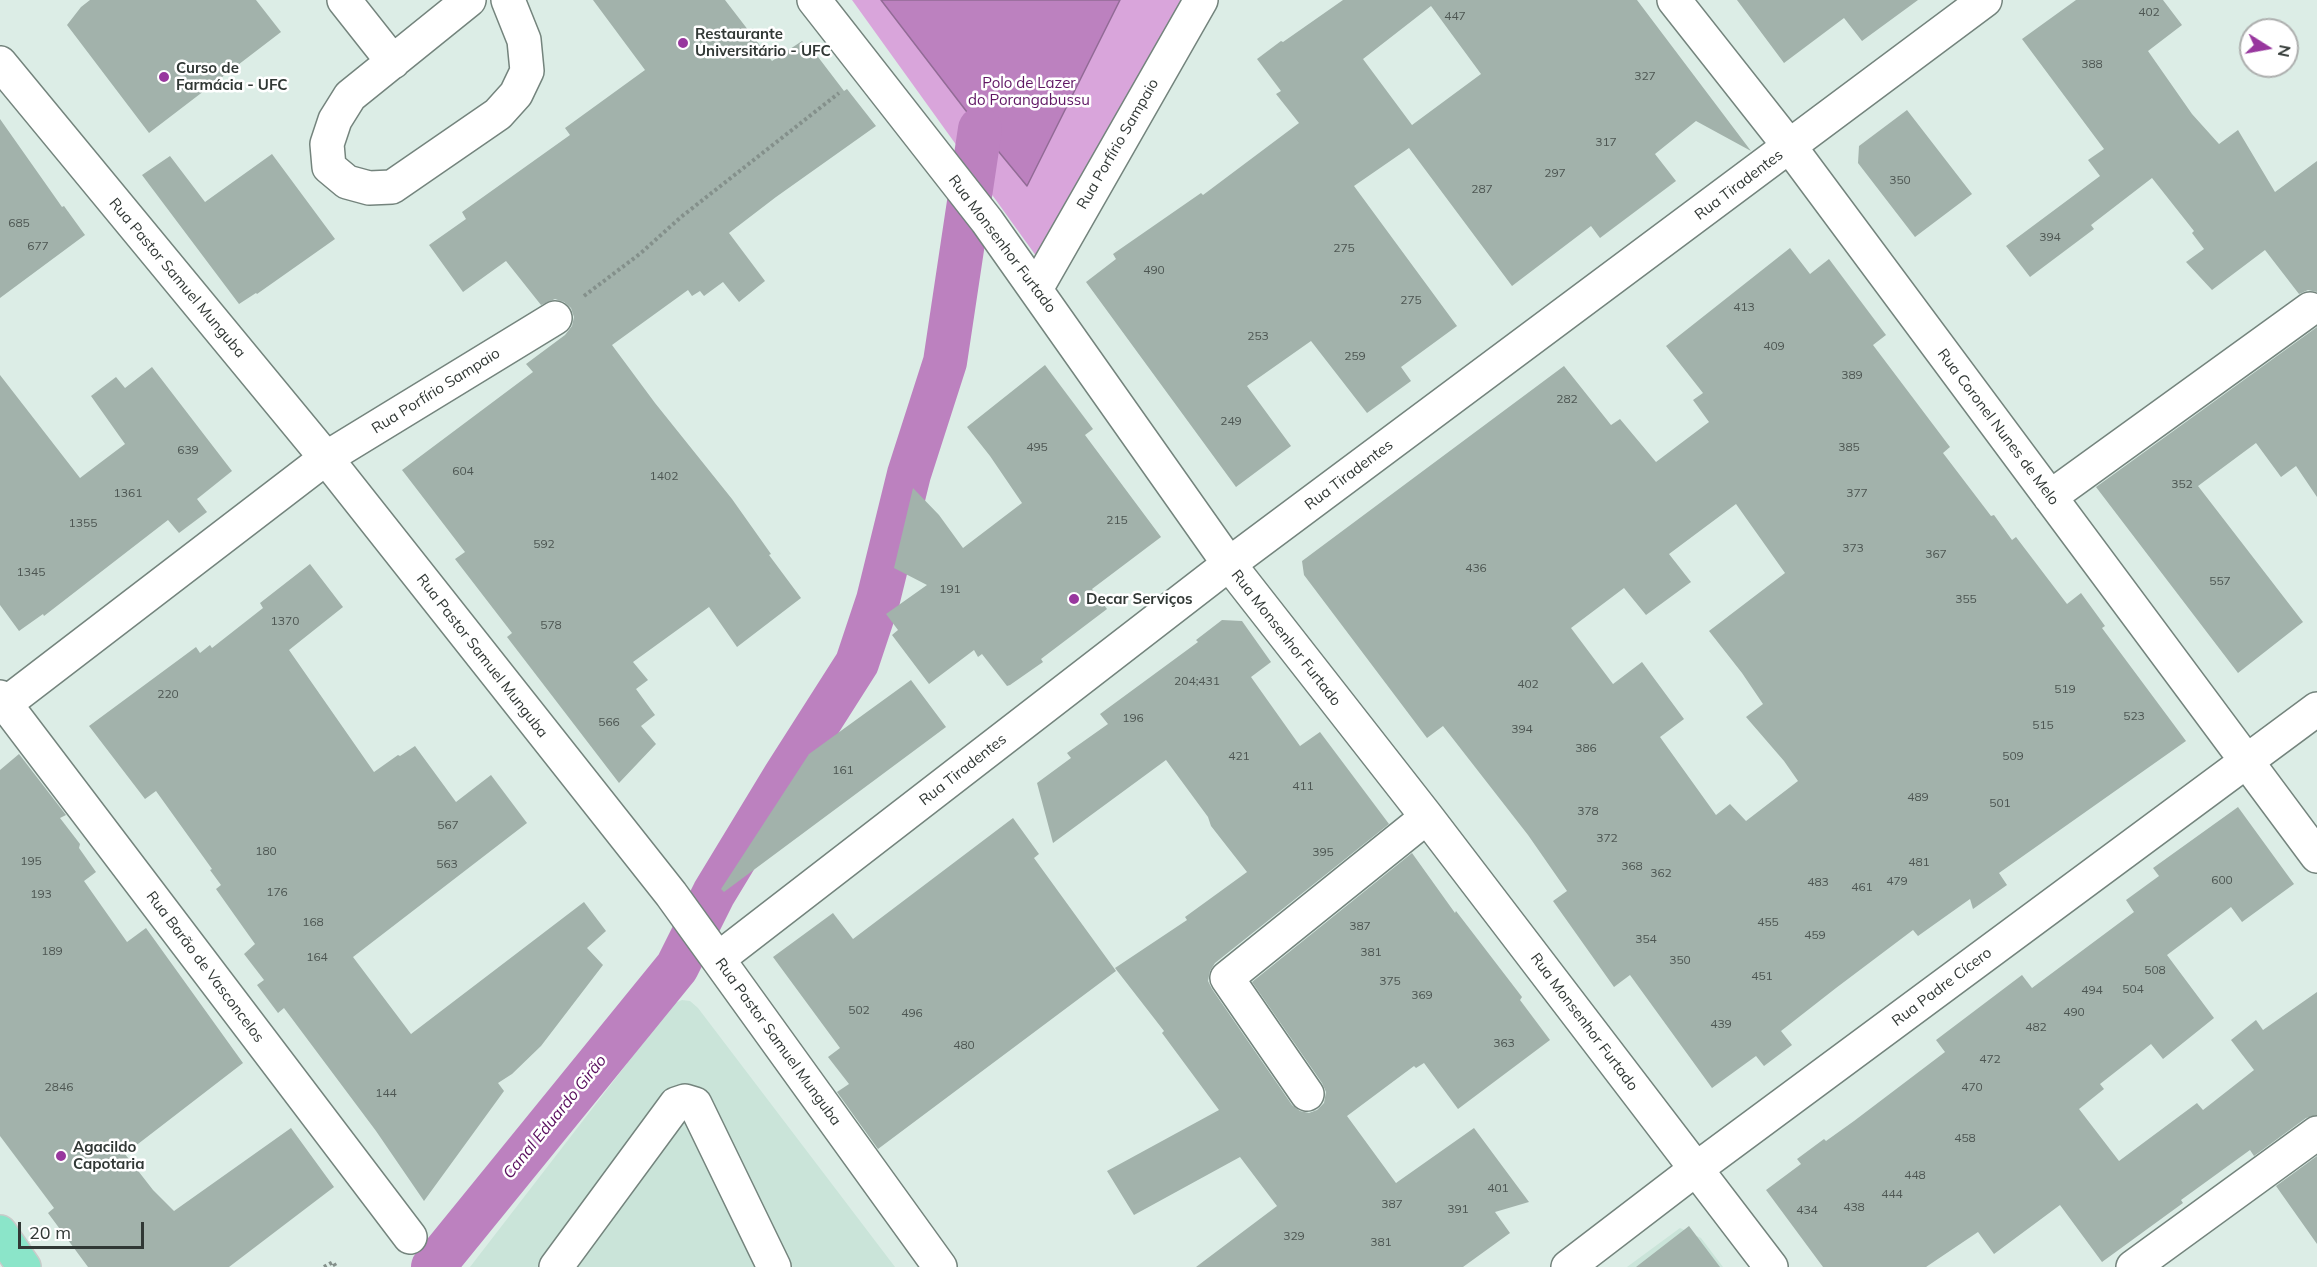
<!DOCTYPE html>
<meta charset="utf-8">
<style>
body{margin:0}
#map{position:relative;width:2317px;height:1267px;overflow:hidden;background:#dcede6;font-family:Mulish,sans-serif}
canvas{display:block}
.north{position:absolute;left:2239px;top:18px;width:60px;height:60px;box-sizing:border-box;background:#fff;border:2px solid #adafae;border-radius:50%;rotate:101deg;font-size:16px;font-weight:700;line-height:24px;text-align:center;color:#313835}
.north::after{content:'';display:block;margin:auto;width:21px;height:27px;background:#98379e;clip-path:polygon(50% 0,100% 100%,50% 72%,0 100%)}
.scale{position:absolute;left:18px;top:1222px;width:126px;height:27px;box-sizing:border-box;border:3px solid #313835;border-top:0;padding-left:8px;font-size:18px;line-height:21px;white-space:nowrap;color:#313835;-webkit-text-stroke:4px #fff;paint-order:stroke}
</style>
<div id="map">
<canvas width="2317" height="1267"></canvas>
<div class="north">N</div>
<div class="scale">20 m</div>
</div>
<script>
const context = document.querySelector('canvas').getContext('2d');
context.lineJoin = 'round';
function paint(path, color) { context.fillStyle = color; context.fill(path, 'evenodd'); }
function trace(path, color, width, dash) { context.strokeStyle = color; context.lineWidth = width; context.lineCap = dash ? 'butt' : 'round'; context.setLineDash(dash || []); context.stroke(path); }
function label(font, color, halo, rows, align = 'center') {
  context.font = font + ' Mulish,sans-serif'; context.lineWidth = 5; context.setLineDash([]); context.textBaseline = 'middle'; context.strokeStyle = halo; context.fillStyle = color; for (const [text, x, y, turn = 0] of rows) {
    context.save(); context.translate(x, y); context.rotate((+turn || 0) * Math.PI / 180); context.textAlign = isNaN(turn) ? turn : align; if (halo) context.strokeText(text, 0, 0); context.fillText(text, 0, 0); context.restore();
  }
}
const built = new Path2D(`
 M682,1000L690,1001L698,1008L895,1267H470L673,1004Z
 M1680,1228L1701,1238L1723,1267H1627Z`);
const green = new Path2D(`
 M852,0H1185L1039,260Z`);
const water = new Path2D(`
 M881,0H1120L1027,186L980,129Z`);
const canal = new Path2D(`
 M433,1267L677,967L714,893L785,776L857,663L878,600L909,474L945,362L980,129`);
const building = new Path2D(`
 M90,0H256L281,32L149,133L67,25L81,7Z
 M593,0H725L772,61L802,41L815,53L844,91L847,89L876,126L776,197L729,233L765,281L739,302L723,282L704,296L700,291L692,296L688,290L612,345L655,403L732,499L771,554L769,555L801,598L737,647L709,607L633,662L648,680L636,689L655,715L641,726L656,744L619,783L507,637L512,633L455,559L465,552L402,470L533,372L526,364L565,335L572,326L574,317L571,308L564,302L555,299L541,305L506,261L463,292L429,245L466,219L462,212L570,135L565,128L645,70Z
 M1343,0H1637L1751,151L1696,121L1655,154L1676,181L1600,238L1591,226L1512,286L1409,148L1354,186L1457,326L1401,367L1411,381L1367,413L1311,341L1247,386L1291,446L1236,487L1086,282L1116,259L1113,254L1201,193L1203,195L1299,123L1276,94L1281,91L1257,59L1281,41L1283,42ZM1431,6L1481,74L1412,125L1363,59Z
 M1737,0H1918L1862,41L1844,18L1784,63Z
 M2076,0H2163L2182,25L2148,51L2192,114L2219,144L2238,130L2275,192L2317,161V292L2308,290L2299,294L2265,250L2212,290L2186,262L2204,249L2192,233L2194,231L2152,178L2091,225L2094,229L2030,277L2006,246L2100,176L2088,160L2104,149L2022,39Z
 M1907,110L1972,194L1915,237L1858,163L1859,146Z
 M0,119L62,207L64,206L85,235L0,298Z
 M272,154L335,239L257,294L256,293L239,304L142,175L170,156L205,202Z
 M1790,248L1810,274L1829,259L1886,335L1873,345L1950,447L1943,453L1991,516L1994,515L2012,540L2016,537L2067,604L2081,593L2105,626L2102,628L2186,741L1999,873L2007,885L1973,909L1970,899L1918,936L1913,930L1836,988L1781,1031L1792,1045L1764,1066L1756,1056L1712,1088L1630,975L1614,987L1553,901L1567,891L1528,835L1443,726L1427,738L1304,575L1302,561L1564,366L1611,425L1620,419L1656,462L1709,422L1693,400L1703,393L1666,346ZM1736,504L1785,573L1709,631L1742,673L1763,704L1746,717L1784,761L1798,781L1746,821L1730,804L1716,815L1660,737L1684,719L1642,662L1613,684L1571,628L1624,588L1646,615L1691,582L1669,554Z
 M2317,327V497L2296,466L2281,477L2256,443L2198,486L2303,622L2238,673L2096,487Z
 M1045,365L1093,429L1085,435L1161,537L1092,589L1107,609L1041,659L1043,662L1010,685L1007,686L982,654L978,657L974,650L929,684L892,635L898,630L886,614L927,585L894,568L913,488L939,515L963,548L1022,503L990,456L967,427Z
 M152,367L232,471L197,499L207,512L179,533L168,520L44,616L43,614L19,631L0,605V375L80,478L125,444L91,396L116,377L125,388Z
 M310,564L343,607L289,650L374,772L398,755L400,756L415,746L456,802L491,775L527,823L353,957L411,1034L584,902L606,931L587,948L603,965L541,1046L512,1074L498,1083L504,1091L424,1201L376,1131L284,1008L278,1013L257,985L264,980L244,954L255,944L216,889L221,885L210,870L212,869L156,791L145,799L89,726L196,647L200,653L210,645L212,648L263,608L260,603Z
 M1222,620L1242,621L1271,662L1251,677L1300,746L1320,732L1389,824L1215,963L1210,971L1208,981L1212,989L1292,1105L1300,1111L1309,1113L1317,1110L1324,1103L1326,1092L1322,1083L1252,982L1412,853L1455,913L1456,911L1522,997L1520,1000L1550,1040L1458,1109L1424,1063L1416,1068L1414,1066L1347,1116L1396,1183L1474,1128L1529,1202L1495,1212L1510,1233L1463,1267H1196L1277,1206L1240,1157L1134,1215L1107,1171L1219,1110L1162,1033L1164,1031L1115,968L1187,920L1185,917L1247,872L1211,826L1208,817L1166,760L1053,843L1037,783L1071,758L1067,753L1108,724L1100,714L1198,642L1196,640Z
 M911,680L946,727L724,892L721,889L809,754Z
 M19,754L66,815L60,818L80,844L79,848L96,872L84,881L127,942L146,928L243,1063L125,1154L153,1190L174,1211L291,1128L334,1187L229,1267H88L48,1213L54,1208L0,1136V770Z
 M2238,807L2294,884L2242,922L2231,907L2167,955L2214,1018L2163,1059L2151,1044L2100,1084L2104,1089L2079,1109L2119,1161L2197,1103L2203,1110L2254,1070L2231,1040L2256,1020L2263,1030L2317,992V1115L2306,1118L2254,1156L2250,1150L2181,1200L2183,1203L2102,1262L2060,1205L1994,1254L1978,1232L1926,1267H1823L1766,1190L1801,1164L1797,1159L1824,1139L1826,1141L1854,1121L1945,1052L1936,1040L2022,975L2032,988L2134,912L2126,900L2159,876L2153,868Z
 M1013,818L1039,854L1034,858L1116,971L878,1149L837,1092L849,1084L828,1057L840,1048L773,957L833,913L853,939Z
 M2317,1156V1244L2276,1186Z
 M1689,1226L1720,1267H1636Z`);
const path = new Path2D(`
 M584,296L641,253L681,217L839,93
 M324,1267L333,1262L336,1267`);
const minor = new Path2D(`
 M344,0L393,62
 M469,0L350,96L335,120L327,144L329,167L347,182L369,188L392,187L498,114L516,94L527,71L524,40L508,0
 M814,0L987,221L1229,564L1427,817L1771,1267
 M1674,0L1790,147L2317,856
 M0,63L326,458L671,894L940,1267
 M1036,289L1201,0
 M2050,497L2310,309
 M0,697L410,1237
 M0,708L326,458L555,318
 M718,959L1229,564L1985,0
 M1307,1094L1227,978L1427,817
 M556,1267L676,1104L685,1101L695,1104L774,1267
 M1568,1267L1696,1169L2317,709
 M2133,1267L2317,1133`);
const major = new Path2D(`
 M0,1232L24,1267`);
const markers = [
 [683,43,6,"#98379e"],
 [164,77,6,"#98379e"],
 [1074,599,6,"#98379e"],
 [61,1156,6,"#98379e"]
];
const numberNames = [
 ["402",2149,12],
 ["447",1455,16],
 ["388",2092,64],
 ["327",1645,76],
 ["317",1606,142],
 ["297",1555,173],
 ["350",1900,180],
 ["287",1482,189],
 ["685",19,223],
 ["394",2050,237],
 ["677",38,246],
 ["275",1344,248],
 ["490",1154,270],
 ["275",1411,300],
 ["413",1744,307],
 ["253",1258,336],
 ["409",1774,346],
 ["259",1355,356],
 ["389",1852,375],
 ["282",1567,399],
 ["249",1231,421],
 ["495",1037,447],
 ["385",1849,447],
 ["639",188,450],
 ["604",463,471],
 ["1402",664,476],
 ["352",2182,484],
 ["1361",128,493],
 ["377",1857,493],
 ["215",1117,520],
 ["1355",83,523],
 ["592",544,544],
 ["373",1853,548],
 ["367",1936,554],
 ["436",1476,568],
 ["1345",31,572],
 ["557",2220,581],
 ["191",950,589],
 ["355",1966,599],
 ["1370",285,621],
 ["578",551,625],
 ["204;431",1197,681],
 ["402",1528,684],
 ["519",2065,689],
 ["220",168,694],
 ["523",2134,716],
 ["196",1133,718],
 ["566",609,722],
 ["515",2043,725],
 ["394",1522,729],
 ["386",1586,748],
 ["421",1239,756],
 ["509",2013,756],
 ["161",843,770],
 ["411",1303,786],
 ["489",1918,797],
 ["501",2000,803],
 ["378",1588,811],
 ["567",448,825],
 ["372",1607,838],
 ["180",266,851],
 ["395",1323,852],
 ["195",31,861],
 ["481",1919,862],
 ["563",447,864],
 ["368",1632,866],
 ["362",1661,873],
 ["600",2222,880],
 ["479",1897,881],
 ["483",1818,882],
 ["461",1862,887],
 ["176",277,892],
 ["193",41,894],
 ["168",313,922],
 ["455",1768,922],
 ["387",1360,926],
 ["459",1815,935],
 ["354",1646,939],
 ["189",52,951],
 ["381",1371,952],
 ["164",317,957],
 ["350",1680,960],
 ["508",2155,970],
 ["451",1762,976],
 ["375",1390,981],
 ["504",2133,989],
 ["494",2092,990],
 ["369",1422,995],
 ["502",859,1010],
 ["490",2074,1012],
 ["496",912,1013],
 ["439",1721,1024],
 ["482",2036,1027],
 ["363",1504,1043],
 ["480",964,1045],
 ["472",1990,1059],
 ["2846",59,1087],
 ["470",1972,1087],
 ["144",386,1093],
 ["458",1965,1138],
 ["448",1915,1175],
 ["401",1498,1188],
 ["444",1892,1194],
 ["387",1392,1204],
 ["438",1854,1207],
 ["391",1458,1209],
 ["434",1807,1210],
 ["329",1294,1236],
 ["381",1381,1242]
];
const poiNames = [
 ["Restaurante",695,34],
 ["Universitário - UFC",695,51],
 ["Curso de",176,68],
 ["Farmácia - UFC",176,85],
 ["Decar Serviços",1086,599],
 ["Agacildo",73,1147],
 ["Capotaria",73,1164]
];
const parkNames = [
 ["Polo de Lazer",1029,83],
 ["do Porangabussu",1029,100]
];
const streetNames = [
 ["Rua Porfírio Sampaio",1118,144,-60],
 ["Rua Tiradentes",1739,185,-37],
 ["Rua Monsenhor Furtado",1002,244,53],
 ["Rua Pastor Samuel Munguba",177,278,50],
 ["Rua Porfírio Sampaio",436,391,-32],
 ["Rua Coronel Nunes de Melo",1998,427,53],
 ["Rua Tiradentes",1349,475,-37],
 ["Rua Monsenhor Furtado",1286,638,52],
 ["Rua Pastor Samuel Munguba",482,656,52],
 ["Rua Tiradentes",963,770,-38],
 ["Rua Barão de Vasconcelos",205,967,53],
 ["Rua Padre Cícero",1942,987,-37],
 ["Rua Monsenhor Furtado",1584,1022,53],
 ["Rua Pastor Samuel Munguba",778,1042,54]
];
const waterNames = [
 ["Canal Eduardo Girão",555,1117,-51]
];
paint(built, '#cae4d9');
paint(green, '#d9a5db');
paint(water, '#bc81bf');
trace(water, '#926b96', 1.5);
trace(canal, '#bc81bf', 44);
paint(building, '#a2b2ab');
trace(minor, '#74847d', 36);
trace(major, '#c9cbca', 36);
trace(path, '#84908b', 4, [3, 3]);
trace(minor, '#fff', 33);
trace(major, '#8be5c9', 33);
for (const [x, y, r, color] of markers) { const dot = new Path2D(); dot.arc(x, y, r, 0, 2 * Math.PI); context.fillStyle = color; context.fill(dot); trace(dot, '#fff', 2); }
label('12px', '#4d5652', null, numberNames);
label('bold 15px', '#313835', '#fff', poiNames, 'left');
label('15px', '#601764', '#fff', parkNames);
label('15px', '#313835', '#fff', streetNames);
label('italic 16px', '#580d5d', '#fff', waterNames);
</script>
